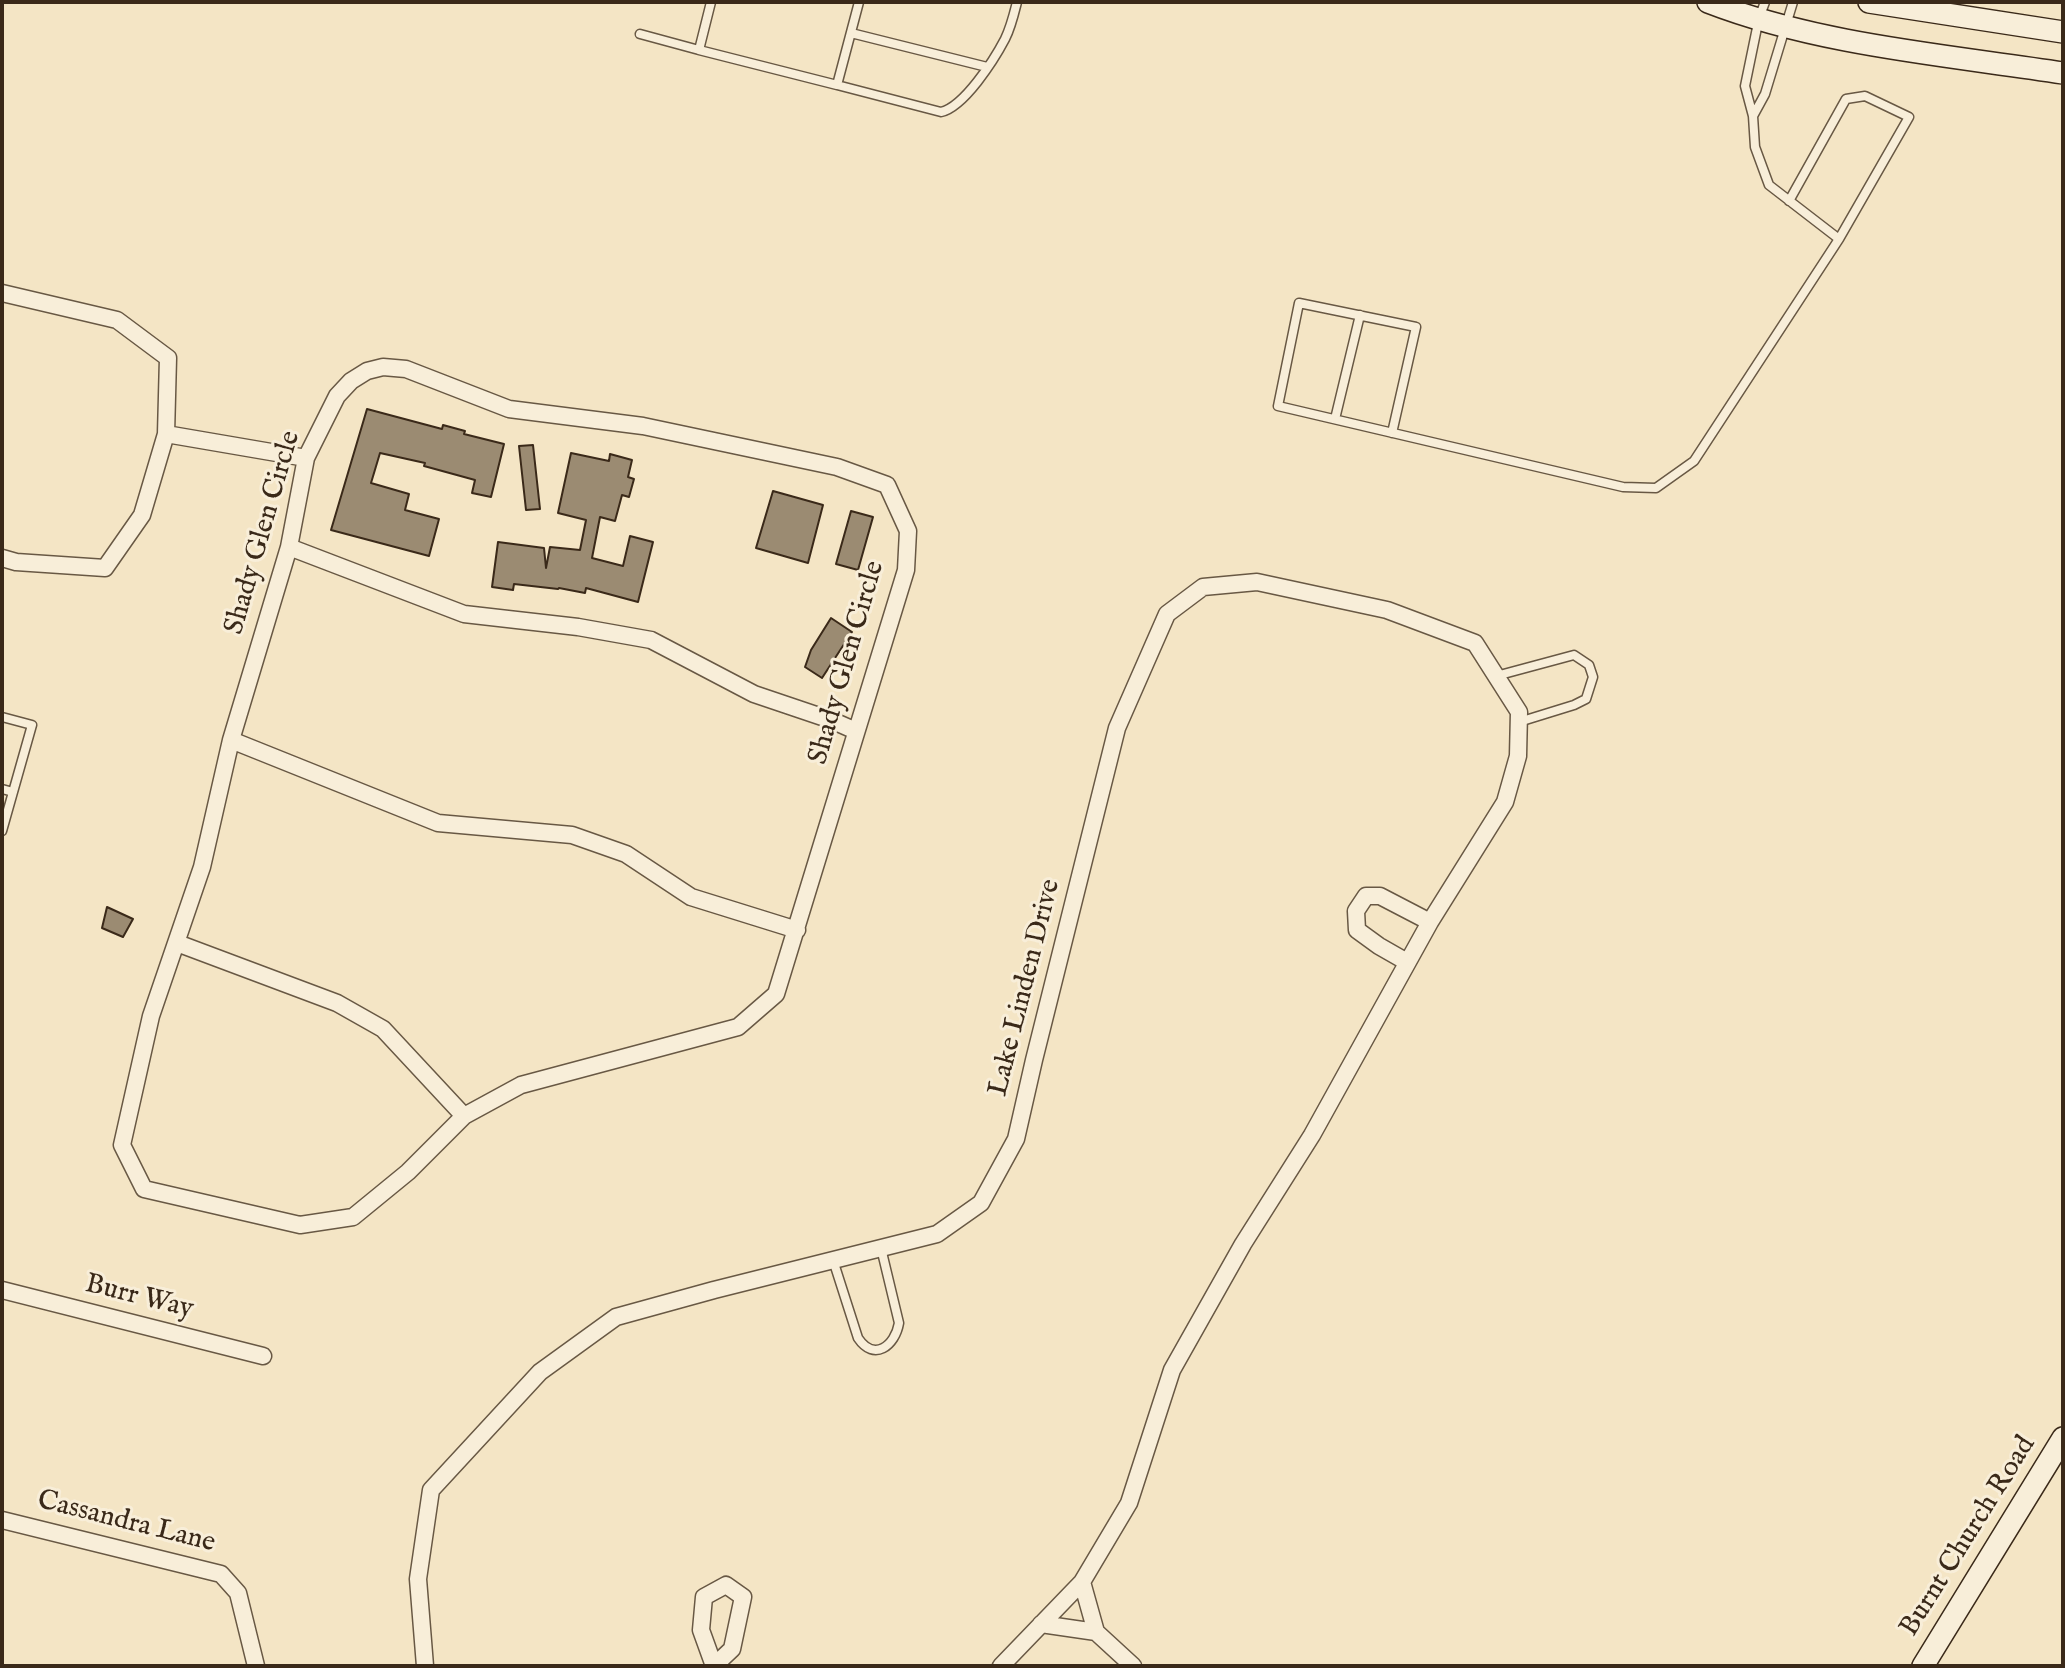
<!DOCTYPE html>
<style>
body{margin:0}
#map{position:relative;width:2065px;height:1668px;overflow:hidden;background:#f4e5c5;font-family:"IM FELL English",serif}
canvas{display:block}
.frame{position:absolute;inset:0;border:4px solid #3a2919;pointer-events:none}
</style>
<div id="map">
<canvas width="2065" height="1668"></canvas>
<div class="frame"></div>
</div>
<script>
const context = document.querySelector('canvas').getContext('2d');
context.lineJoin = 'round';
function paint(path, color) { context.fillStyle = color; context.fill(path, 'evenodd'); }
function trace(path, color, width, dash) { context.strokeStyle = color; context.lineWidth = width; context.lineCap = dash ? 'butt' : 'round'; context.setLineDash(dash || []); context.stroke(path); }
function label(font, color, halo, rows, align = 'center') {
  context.font = font + ' "IM FELL English",serif'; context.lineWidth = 6; context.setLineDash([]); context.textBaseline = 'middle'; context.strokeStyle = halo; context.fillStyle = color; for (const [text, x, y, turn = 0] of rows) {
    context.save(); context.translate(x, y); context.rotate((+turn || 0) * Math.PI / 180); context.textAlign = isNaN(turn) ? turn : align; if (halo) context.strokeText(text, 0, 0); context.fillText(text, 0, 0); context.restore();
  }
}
const building = new Path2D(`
 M367,409L442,429L443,425L465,431L464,434L504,444L491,497L472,493L475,480L424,466L425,463L380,453L371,483L409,494L405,510L439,519L429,556L331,530Z
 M533,445L540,509L526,510L519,446Z
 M571,453L609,461L610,454L632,460L628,477L634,479L629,497L622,495L615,521L600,517L592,558L623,566L630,536L653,542L638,602L586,588L585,593L559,588L558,589L514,584L513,590L492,587L498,542L544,548L546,568L550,547L580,550L586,520L558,513Z
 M773,491L823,505L808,563L756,548Z
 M851,511L873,517L858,570L836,564Z
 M831,618L852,632L822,678L805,667L811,650Z
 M107,907L133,919L123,937L102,928Z`);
const lane = new Path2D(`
 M711,2L699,50L837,85L859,2
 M1765,2L1759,18L1745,86L1753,116L1765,94L1793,2
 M851,33L987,67
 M640,34L699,50
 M837,85L941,112C964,107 994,60 1005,39C1011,27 1014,14 1017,2
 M1753,116L1755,147L1769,185L1839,239
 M1335,419L1360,315
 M1392,433L1416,327L1299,303L1278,406L1623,487L1656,488L1694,461L1839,239L1909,117L1865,96L1846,99L1789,201
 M1496,676L1574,655L1589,665L1593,677L1586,699L1574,705L1519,722
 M2,717L32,725L2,831
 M2,789L13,792
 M833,1260L858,1338C874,1362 895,1346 899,1323L881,1248`);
const street = new Path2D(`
 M2,293L117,320L168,358L166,434L142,515L105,568L16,562L2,558
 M383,367L406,369L509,409L643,426L837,467L887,485L908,531L906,570L776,994L738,1027L521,1085L464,1116L408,1172L353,1217L300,1225L144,1189L122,1145L151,1016L202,867L231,740L289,547L306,458L337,396L351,381L367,371Z
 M166,434L306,458
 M289,547L464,614L578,627L651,640L754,694L831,720L856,731
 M231,740L438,823L572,835L626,854L691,897L797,930
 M177,943L337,1003L383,1029L464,1116
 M1407,962L1379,946L1357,930L1356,911L1366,896H1380L1430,922
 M2,1290L263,1356
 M2,1520L221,1574L238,1593L256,1666
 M726,1585L743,1597L732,1649L714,1666L701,1630L704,1597Z
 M1041,1624L1096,1632L1082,1582
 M1096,1632L1133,1666
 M425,1666L418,1579L431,1490L540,1372L616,1317L714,1290L937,1234L981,1203L1016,1139L1034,1060L1117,728L1167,614L1203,587L1257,582L1387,610L1475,643L1519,712L1518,756L1505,802L1430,922L1312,1135L1243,1244L1172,1370L1129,1503L1082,1582L1001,1666`);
const secondary = new Path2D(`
 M1708,2C1819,45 1946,55 2063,73
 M1869,2L2063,32
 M1923,1666L2063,1438`);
const streetNames = [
 ["Shady Glen Circle",264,533,-74],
 ["Shady Glen Circle",848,663,-74],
 ["Lake Linden Drive",1026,988,-76],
 ["Burr Way",139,1298,14],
 ["Cassandra Lane",126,1523,14],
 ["Burnt Church Road",1969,1537,-58]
];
paint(building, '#9b8b72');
trace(building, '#3a2919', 2);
trace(lane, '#685844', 11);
trace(street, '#685844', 19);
trace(secondary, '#3a2919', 24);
trace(lane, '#f8eed9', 8);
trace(street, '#f8eed9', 16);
trace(secondary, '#f8eed9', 21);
label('28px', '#3a2919', '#f8eed9', streetNames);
</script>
